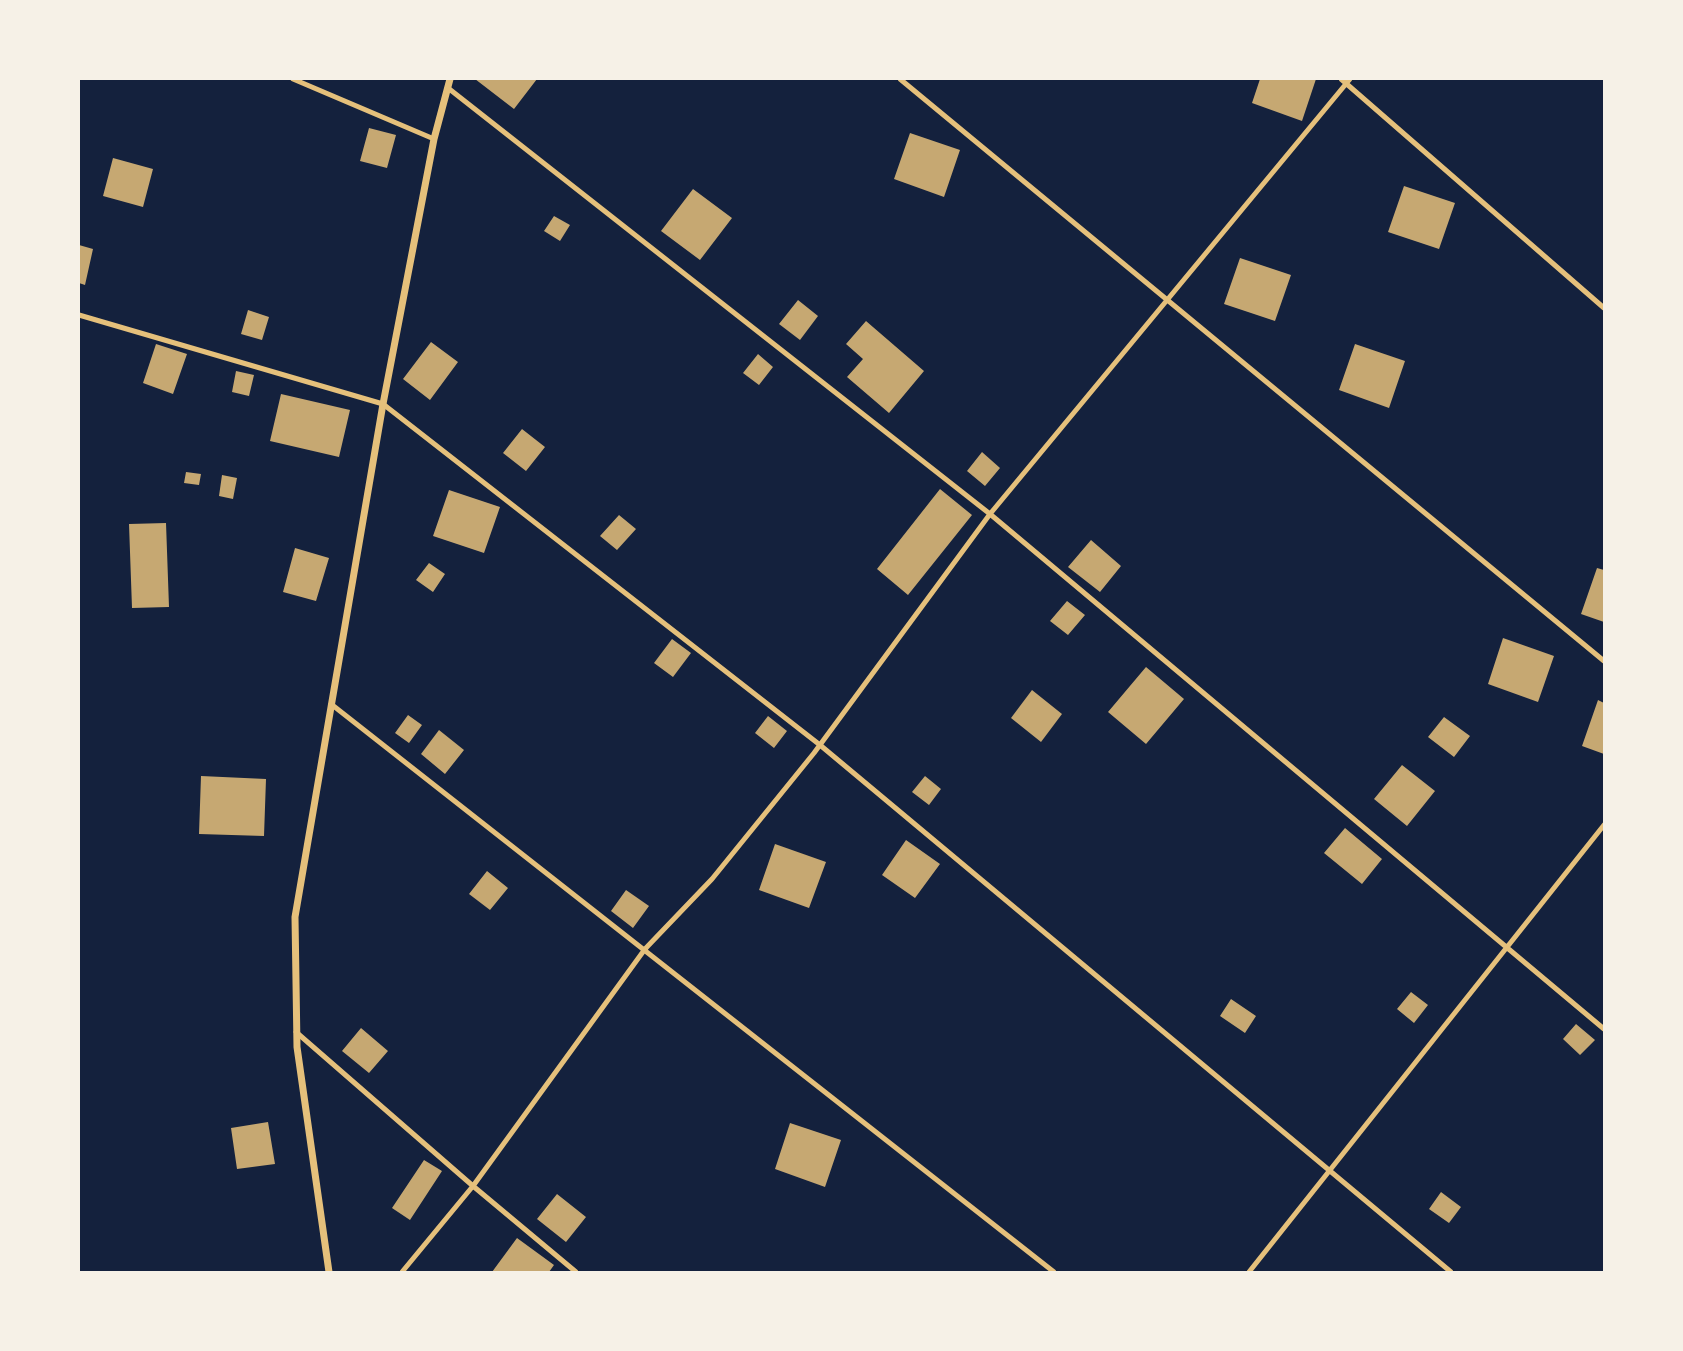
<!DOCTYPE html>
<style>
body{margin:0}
#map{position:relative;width:1683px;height:1351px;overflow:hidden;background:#14213d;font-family:Arial,sans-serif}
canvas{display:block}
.frame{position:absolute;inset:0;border:80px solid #f6f1e7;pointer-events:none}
</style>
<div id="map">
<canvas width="1683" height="1351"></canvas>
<div class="frame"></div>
</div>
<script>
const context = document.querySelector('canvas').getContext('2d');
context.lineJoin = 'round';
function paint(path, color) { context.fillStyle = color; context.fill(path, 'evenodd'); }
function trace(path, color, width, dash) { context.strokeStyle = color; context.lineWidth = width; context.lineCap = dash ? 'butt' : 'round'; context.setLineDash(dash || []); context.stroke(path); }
const building = new Path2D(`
 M475,79H537L514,109Z
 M1260,79H1316L1302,121L1252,103Z
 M369,128L396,135L387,168L360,161Z
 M910,133L960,150L944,197L894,179Z
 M113,158L153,169L143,207L103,196Z
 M1404,186L1455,203L1439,249L1388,232Z
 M693,189L732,218L700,260L661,231Z
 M554,216L570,225L560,241L544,231Z
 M79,245L93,249L85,285L79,283Z
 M1240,258L1291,275L1275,321L1224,304Z
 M798,300L818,316L800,340L779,324Z
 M248,310L269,317L262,340L241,334Z
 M866,321L924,371L889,413L847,377L863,359L846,344Z
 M431,342L458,362L430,400L403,379Z
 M156,344L187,354L173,394L143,383Z
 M1355,344L1405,361L1389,408L1339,390Z
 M758,354L773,367L759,385L743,373Z
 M236,371L254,375L249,396L232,392Z
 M281,394L350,410L339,457L270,441Z
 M522,429L545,447L526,471L503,453Z
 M982,452L1000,468L985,486L967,471Z
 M186,472L201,474L199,485L184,483Z
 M222,475L237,478L233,499L219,496Z
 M940,489L972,515L908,595L877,569Z
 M449,490L500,507L484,553L433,536Z
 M619,515L636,529L617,550L600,536Z
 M166,523L169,607L132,608L129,524Z
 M1091,540L1121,566L1100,592L1068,567Z
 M295,548L329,558L316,601L283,592Z
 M429,563L445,574L433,592L416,580Z
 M1597,568L1604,570V622L1581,614Z
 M1067,601L1085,615L1068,635L1050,621Z
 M1503,638L1554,656L1538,702L1488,684Z
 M672,639L691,653L673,677L654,663Z
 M1146,667L1184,699L1146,744L1108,712Z
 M1032,690L1062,714L1041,742L1011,718Z
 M1598,700L1604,703V754L1582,746Z
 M408,715L422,725L409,743L395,733Z
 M768,716L787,731L774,748L755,733Z
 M1444,717L1470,736L1454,757L1428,737Z
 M439,730L464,750L445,774L421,754Z
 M1402,765L1435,791L1407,826L1374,799Z
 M201,776L266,779L264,836L199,834Z
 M925,776L941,789L929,805L912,792Z
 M1345,828L1382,859L1362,884L1324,853Z
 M906,840L940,864L915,898L882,875Z
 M775,844L826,862L809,908L759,890Z
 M487,871L508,888L490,910L469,894Z
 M626,890L649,906L633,928L611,911Z
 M1411,992L1428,1005L1414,1023L1397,1009Z
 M1231,999L1256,1016L1245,1033L1220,1016Z
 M1576,1024L1595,1040L1580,1055L1563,1039Z
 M361,1028L388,1051L369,1073L342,1051Z
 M268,1122L275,1164L237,1169L231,1128Z
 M790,1123L841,1140L825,1187L775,1169Z
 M424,1160L442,1171L410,1220L392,1208Z
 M1441,1192L1461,1207L1449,1223L1429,1209Z
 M557,1194L586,1217L566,1242L537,1219Z
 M517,1238L554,1265L549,1272H492Z`);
const service = new Path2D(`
 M293,79L434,139
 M900,79L1604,661
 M1341,79L1604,308
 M448,88L990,514L1604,1029
 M79,315L383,404L820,745L1451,1272
 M331,704L1054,1272
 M296,1032L473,1186L576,1272
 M402,1272L473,1186L645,949L712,879L814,753L990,514L1350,79
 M1249,1272L1604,825`);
const minor = new Path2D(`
 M329,1272L297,1047L295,917L383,404L434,139L450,79`);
paint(building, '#c6a872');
trace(service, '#e5c07b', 5);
trace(minor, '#e5c07b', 7);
</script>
